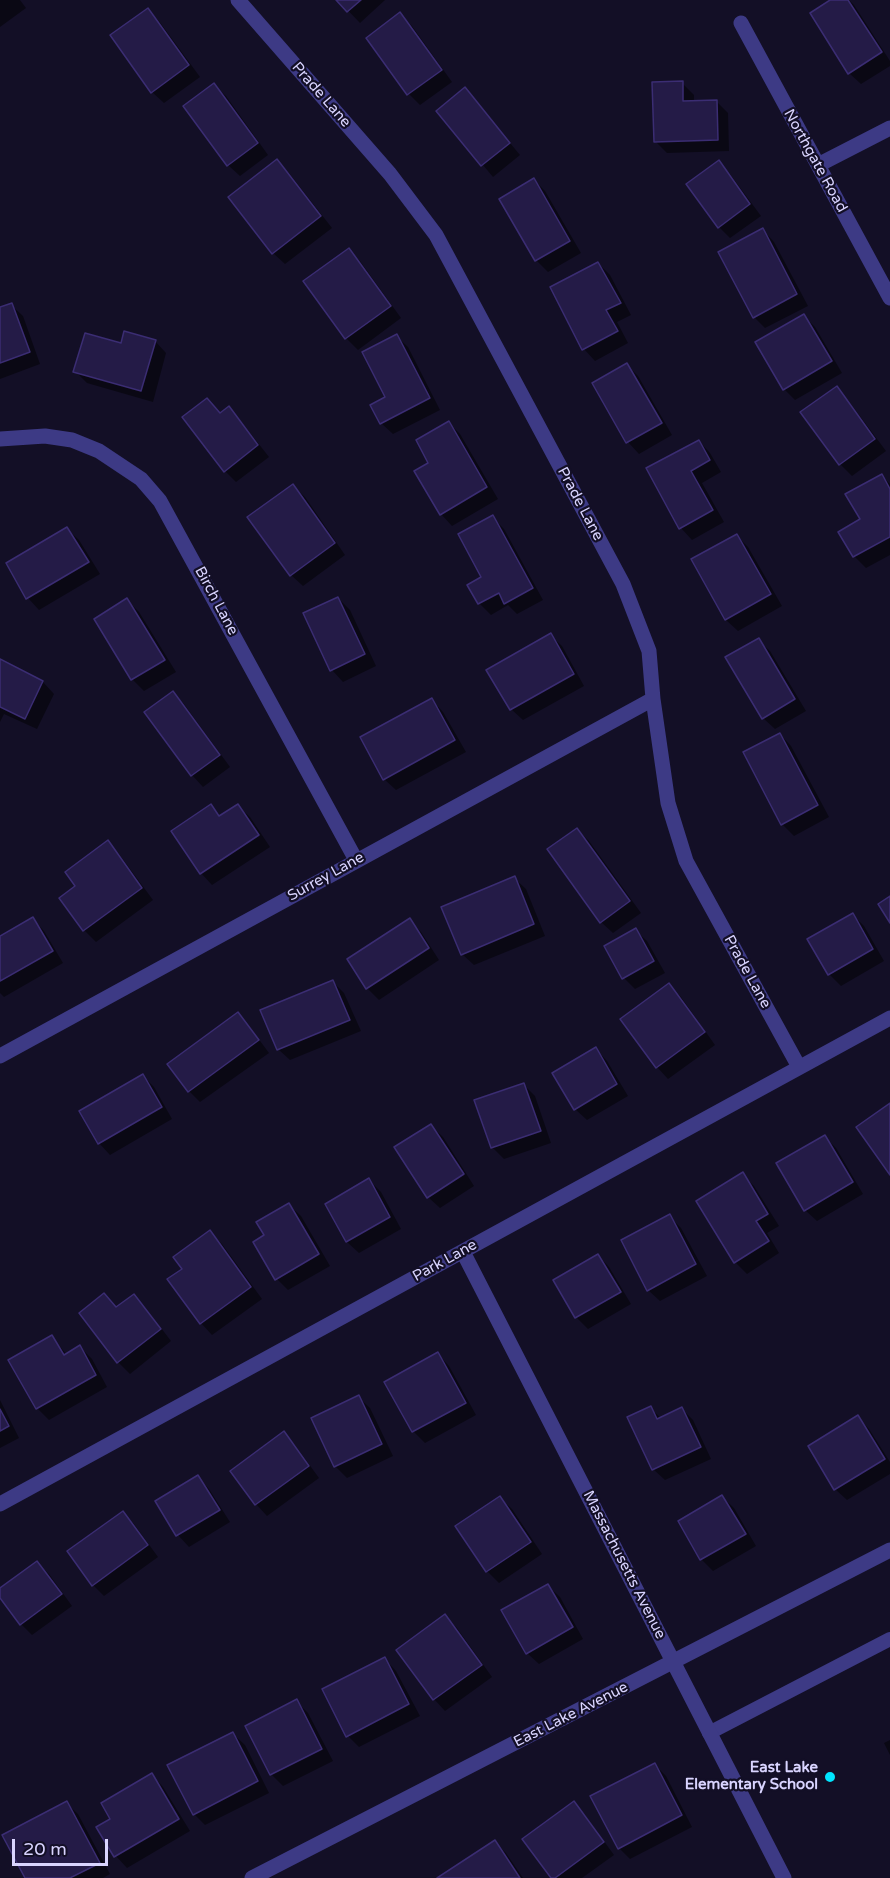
<!DOCTYPE html>
<style>
body{margin:0}
#map{position:relative;width:890px;height:1878px;overflow:hidden;background:#130f26;font-family:"Varela Round",sans-serif}
canvas{display:block}
.scale{position:absolute;left:12px;top:1839px;width:96px;height:27px;box-sizing:border-box;border:3px solid #d9d4ff;border-top:0;padding-left:8px;font-size:18px;line-height:21px;white-space:nowrap;color:#d9d4ff;-webkit-text-stroke:4px #130f26;paint-order:stroke}
</style>
<div id="map">
<canvas width="890" height="1878"></canvas>
<div class="scale">20 m</div>
</div>
<script>
const context = document.querySelector('canvas').getContext('2d');
context.lineJoin = 'round';
function paint(path, color) { context.fillStyle = color; context.fill(path, 'evenodd'); }
function trace(path, color, width, dash) { context.strokeStyle = color; context.lineWidth = width; context.lineCap = dash ? 'butt' : 'round'; context.setLineDash(dash || []); context.stroke(path); }
function label(font, color, halo, rows, align = 'center') {
  context.font = font + ' "Varela Round",sans-serif'; context.lineWidth = 4.5; context.setLineDash([]); context.textBaseline = 'middle'; context.strokeStyle = halo; context.fillStyle = color; for (const [text, x, y, turn = 0] of rows) {
    context.save(); context.translate(x, y); context.rotate((+turn || 0) * Math.PI / 180); context.textAlign = isNaN(turn) ? turn : align; if (halo) context.strokeText(text, 0, 0); context.fillText(text, 0, 0); context.restore();
  }
}
const shadow = new Path2D(`
 M0,0H20L26,8L0,27Z
 M338,0H385L360,23Z
 M833,0H849L854,5L890,61V66L861,84L849,73Z
 M148,10L159,21L200,77L164,103L152,92Z
 M400,14L412,26L452,82L420,105L409,94Z
 M682,83L694,95V102L716,101L728,113L729,151L667,153L655,141Z
 M214,85L226,96L268,155L240,176L228,165Z
 M465,89L520,155L493,177L438,111Z
 M277,161L289,173L332,228L285,264L273,253Z
 M719,162L730,174L761,216L730,238L719,227Z
 M534,180L545,191L581,253L548,272L536,260Z
 M763,230L774,242L808,306L765,328L754,317Z
 M348,250L360,261L401,318L358,350L346,338L305,281Z
 M598,263L610,275L631,315L617,322L628,343L595,361L584,349Z
 M11,305L23,316L40,364L0,379V309Z
 M804,316L815,327L842,373L795,400L784,389Z
 M396,336L408,347L440,410L393,434L381,423L388,397Z
 M155,341L166,353L153,402L87,383L75,371L122,345Z
 M627,365L638,376L672,435L639,454L628,442L594,383Z
 M837,388L848,400L886,451L852,476L840,464L802,413Z
 M229,408L240,420L269,457L236,482L225,471L221,414Z
 M449,423L460,434L498,499L452,526L441,514L430,463Z
 M699,441L710,453L721,472L702,483L724,522L692,540L681,528L648,469Z
 M882,476L890,484V555L866,568L854,556L862,520Z
 M293,486L305,497L345,555L303,586L291,575Z
 M492,517L504,529L543,600L517,614L508,605L491,615L479,603Z
 M67,529L79,540L100,574L39,610L28,598L8,564Z
 M737,536L748,547L782,606L738,631L726,620L693,560Z
 M338,598L350,610L376,666L343,682L332,670Z
 M127,600L139,612L176,672L144,691L132,679L96,620Z
 M550,635L562,646L584,686L523,720L511,709Z
 M758,640L770,651L806,711L775,729L763,718Z
 M0,661L43,682L54,694L37,729L4,714L0,722Z
 M173,692L184,704L230,767L203,787L192,775Z
 M432,700L443,712L466,752L396,790L384,779Z
 M780,734L791,746L829,817L794,836L782,824Z
 M211,806L221,817L238,806L250,817L270,847L212,885L201,873Z
 M577,829L589,841L641,913L613,933L601,922Z
 M108,842L119,854L153,900L96,942L84,930L78,887Z
 M514,878L526,889L545,936L474,965L462,954Z
 M853,915L864,926L884,961L841,986L829,974Z
 M33,919L44,931L63,963L4,997L0,993V938Z
 M409,920L421,932L439,960L379,1000L367,988Z
 M635,930L647,941L665,973L635,989L624,978Z
 M333,982L344,993L361,1031L290,1060L278,1049Z
 M669,985L681,997L715,1045L668,1079L657,1067Z
 M238,1014L249,1026L269,1053L200,1102L189,1091Z
 M596,1049L607,1061L628,1096L587,1120L575,1109Z
 M143,1076L154,1087L172,1119L110,1155L99,1143Z
 M524,1085L535,1096L551,1143L504,1159L492,1147Z
 M431,1126L443,1137L474,1186L440,1208L428,1197Z
 M824,1136L836,1148L863,1194L817,1221L805,1210Z
 M742,1174L754,1186L779,1226L767,1233L779,1253L747,1274L735,1262Z
 M369,1180L381,1192L401,1229L359,1253L347,1242L327,1205Z
 M289,1205L301,1216L330,1266L288,1290L277,1279L266,1236Z
 M669,1216L681,1228L707,1276L660,1301L648,1290Z
 M210,1232L222,1244L262,1299L212,1335L201,1323L184,1269Z
 M598,1255L609,1267L631,1304L588,1329L576,1317L555,1281Z
 M104,1295L117,1308L134,1296L145,1307L171,1341L130,1374L118,1362L81,1313Z
 M52,1337L67,1355L80,1347L92,1359L107,1387L49,1420L37,1408Z
 M438,1354L449,1366L476,1415L425,1443L413,1431L386,1382Z
 M358,1397L370,1408L393,1456L347,1478L335,1466Z
 M0,1400L19,1438L0,1448Z
 M650,1408L661,1418L681,1408L693,1420L711,1459L665,1480L653,1469Z
 M858,1417L869,1429L890,1462V1474L847,1500L835,1489Z
 M284,1433L295,1445L319,1478L267,1516L256,1504Z
 M198,1477L209,1489L230,1522L189,1547L178,1535L157,1502Z
 M722,1497L734,1508L756,1546L713,1571L701,1559L680,1522Z
 M500,1498L512,1509L542,1554L499,1583L487,1571L458,1526Z
 M123,1512L134,1524L158,1557L104,1596L93,1585Z
 M37,1563L49,1574L72,1606L32,1635L21,1624L0,1595V1590Z
 M548,1586L560,1597L583,1639L539,1664L527,1653Z
 M445,1616L457,1628L492,1677L445,1711L434,1699Z
 M385,1659L396,1671L420,1716L359,1747L348,1736Z
 M296,1701L308,1713L333,1761L283,1786L271,1774L247,1726Z
 M233,1734L245,1745L269,1793L205,1825L194,1814Z
 M890,1740V1755L884,1743Z
 M654,1764L666,1776L692,1827L630,1859L619,1848Z
 M152,1775L163,1787L190,1831L127,1868L116,1856L98,1827L112,1819Z
 M66,1803L78,1814L110,1874L103,1878H27Z
 M574,1803L585,1815L614,1855L582,1878H552Z
 M495,1842L506,1853L523,1878H440Z`);
const building = new Path2D(`
 M336,0H361L347,12Z
 M830,0H848L882,52L848,74L810,13Z
 M148,8L189,65L151,93L110,35Z
 M400,12L442,70L407,95L366,38Z
 M683,81V101L717,100L718,140L654,142L652,82Z
 M214,83L258,143L227,166L183,106Z
 M465,87L510,143L481,166L436,111Z
 M277,159L321,216L272,254L228,197Z
 M719,160L750,204L718,228L686,184Z
 M534,178L570,241L535,261L499,199Z
 M763,228L797,294L753,318L718,252Z
 M349,248L391,306L345,339L303,281Z
 M598,262L621,303L606,310L618,331L582,350L550,287Z
 M12,303L30,352L0,363V307Z
 M804,314L832,361L783,390L755,342Z
 M124,331L156,340L141,391L73,372L85,333L121,343Z
 M397,334L430,398L380,424L370,405L385,397L362,352Z
 M627,363L662,423L626,443L592,383Z
 M837,386L875,439L839,465L800,412Z
 M207,398L220,413L229,406L258,445L224,472L182,417Z
 M449,421L487,487L440,515L414,471L428,463L416,440Z
 M699,440L710,460L691,471L713,510L679,529L646,468Z
 M882,474L890,489V537L853,557L838,532L860,519L845,494Z
 M293,484L335,543L290,576L247,517Z
 M493,515L533,588L504,604L499,593L478,604L467,585L481,577L458,534Z
 M67,527L89,562L26,599L6,563Z
 M737,534L771,594L725,620L691,559Z
 M338,597L365,654L330,671L303,613Z
 M127,598L165,660L131,680L94,619Z
 M551,633L574,674L510,710L486,670Z
 M759,638L795,699L762,719L725,657Z
 M0,659L43,681L25,719L0,707Z
 M173,691L220,755L191,776L144,712Z
 M432,698L455,740L383,780L360,737Z
 M780,733L818,805L781,825L743,752Z
 M211,804L219,816L238,804L259,835L200,874L171,831Z
 M577,828L630,901L600,923L547,849Z
 M108,840L142,888L83,931L59,898L75,886L65,872Z
 M515,876L534,924L461,955L441,907Z
 M890,896V923L878,904Z
 M853,913L873,949L828,975L807,939Z
 M33,917L53,951L0,981V936Z
 M410,918L429,948L366,989L347,959Z
 M636,928L654,961L622,979L604,946Z
 M333,980L350,1020L277,1050L260,1010Z
 M669,983L705,1032L656,1068L620,1019Z
 M238,1012L259,1040L188,1092L167,1064Z
 M596,1047L617,1084L574,1110L552,1073Z
 M143,1074L162,1107L98,1144L79,1111Z
 M524,1083L541,1131L491,1148L474,1100Z
 M890,1103V1175L856,1127Z
 M431,1124L464,1174L427,1198L394,1147Z
 M825,1135L853,1182L804,1211L776,1163Z
 M743,1172L768,1214L756,1221L769,1241L734,1263L696,1201Z
 M369,1178L390,1217L346,1242L325,1204Z
 M289,1203L319,1254L275,1280L253,1242L264,1235L256,1222Z
 M670,1214L696,1264L647,1291L621,1240Z
 M210,1230L251,1287L200,1324L167,1279L182,1269L173,1257Z
 M598,1254L621,1292L575,1318L553,1280Z
 M104,1293L116,1307L134,1294L161,1329L117,1363L79,1313Z
 M52,1335L64,1355L80,1345L96,1375L36,1409L8,1360Z
 M438,1352L466,1403L412,1432L384,1382Z
 M359,1395L382,1444L334,1467L311,1418Z
 M651,1406L657,1419L682,1407L701,1447L652,1470L627,1417Z
 M0,1409L9,1426L0,1431Z
 M858,1415L885,1459L834,1490L808,1446Z
 M284,1431L309,1466L255,1505L230,1471Z
 M198,1475L220,1510L176,1536L155,1501Z
 M722,1495L746,1534L700,1560L678,1521Z
 M500,1496L531,1542L486,1572L455,1526Z
 M123,1511L148,1545L92,1586L67,1551Z
 M37,1561L62,1594L20,1625L0,1598V1588Z
 M548,1584L573,1627L526,1654L501,1610Z
 M445,1614L482,1665L433,1700L396,1650Z
 M385,1657L409,1704L346,1737L322,1689Z
 M297,1699L322,1749L270,1775L245,1726Z
 M233,1732L258,1781L193,1815L167,1765Z
 M655,1763L682,1815L618,1849L590,1796Z
 M152,1773L179,1819L114,1857L96,1827L110,1819L101,1803Z
 M67,1801L100,1863L70,1878H25L2,1835Z
 M574,1801L604,1842L555,1878H551L522,1839Z
 M495,1840L520,1878H437Z`);
const service = new Path2D(`
 M709,1733L890,1639`);
const minor = new Path2D(`
 M238,0L390,174L436,235L623,584L649,651L653,699L668,803L686,861L799,1067
 M741,23L890,298
 M818,165L890,128
 M0,439L45,436L72,440L99,451L141,479L160,501L356,860
 M0,1056L653,699
 M463,1252L784,1878
 M0,1504L890,1018
 M252,1878L890,1550`);
const markers = [
 [830,1777,6,"#00e5ff"]
];
const streetNames = [
 ["Prade Lane",321,95,49],
 ["Northgate Road",815,161,61],
 ["Prade Lane",580,504,62],
 ["Birch Lane",216,601,62],
 ["Surrey Lane",326,877,-29],
 ["Prade Lane",747,972,61],
 ["Park Lane",445,1261,-29],
 ["Massachusetts Avenue",624,1565,63],
 ["East Lake Avenue",571,1715,-27]
];
const poiNames = [
 ["East Lake",818,1768],
 ["Elementary School",818,1785]
];
paint(shadow, '#0007');
paint(building, '#241b47');
trace(building, '#3b2d73', 1.5);
trace(service, '#3d3a85', 14);
trace(minor, '#3d3a85', 15);
for (const [x, y, r, color] of markers) { const dot = new Path2D(); dot.arc(x, y, r, 0, 2 * Math.PI); context.fillStyle = color; context.fill(dot); trace(dot, '#130f26', 2); }
label('15px', '#d9d4ff', '#130f26', streetNames);
label('bold 15px', '#d9d4ff', '#130f26', poiNames, 'right');
</script>
